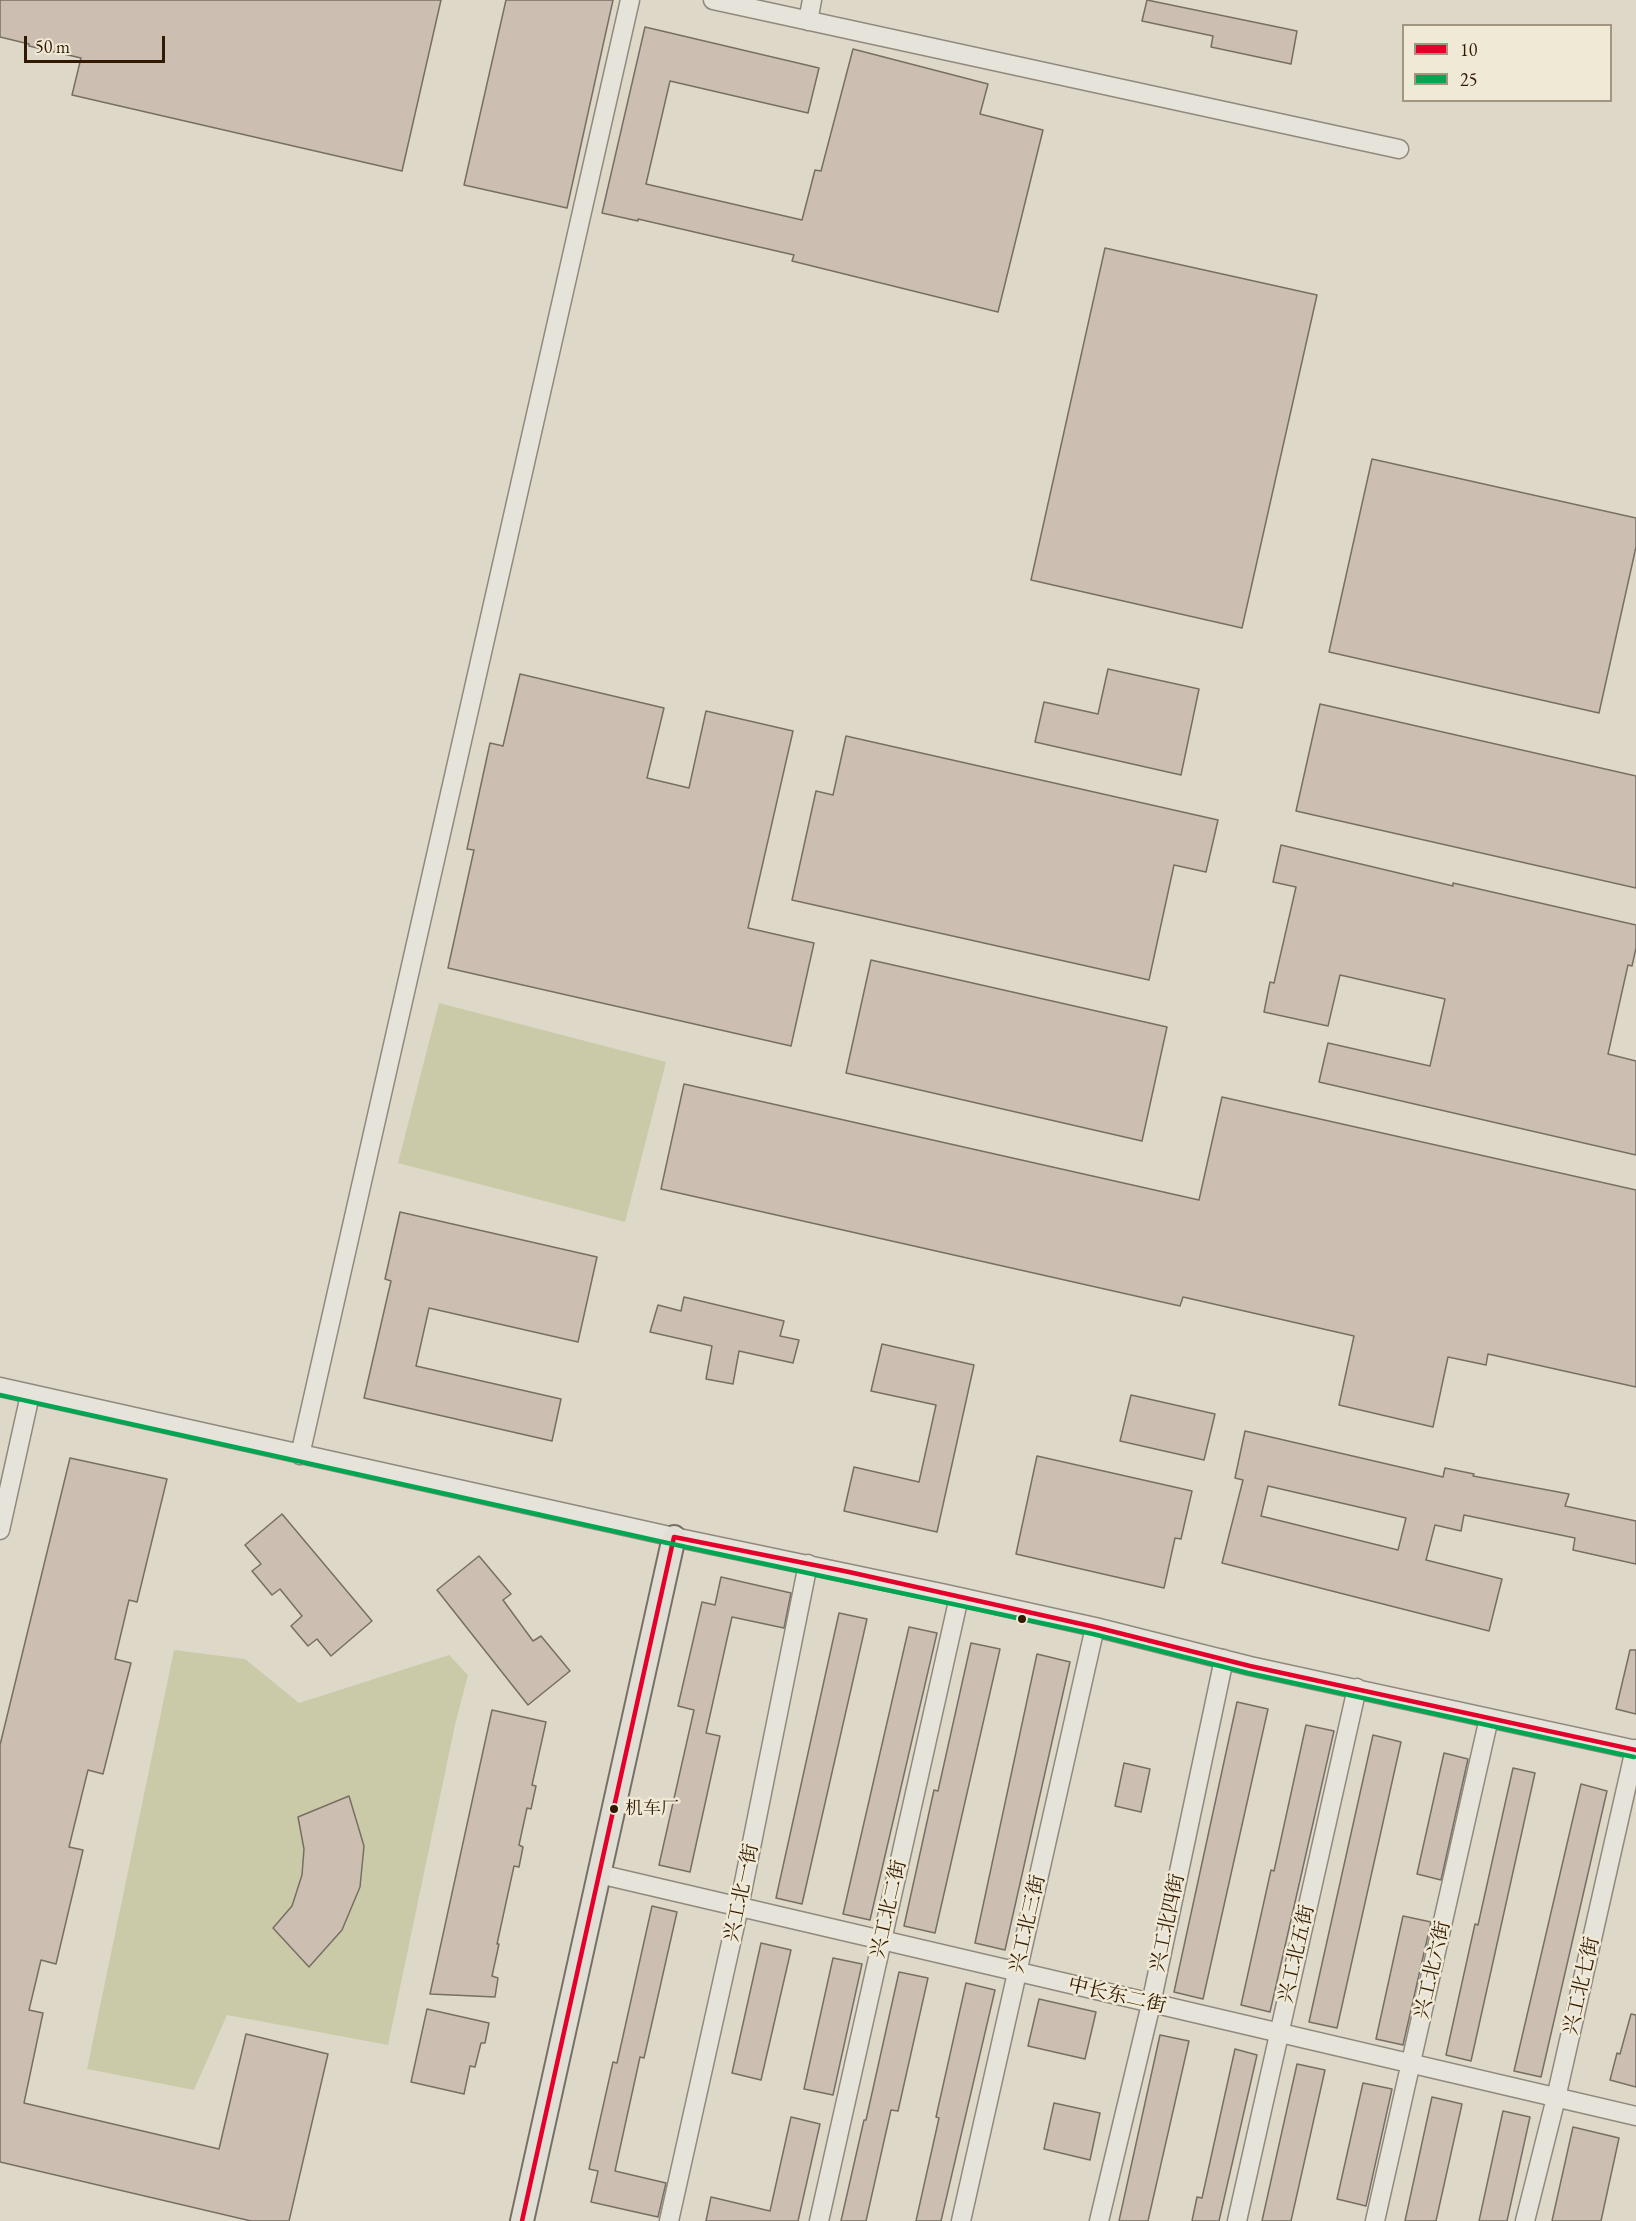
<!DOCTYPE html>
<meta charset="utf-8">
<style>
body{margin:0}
#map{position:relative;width:1636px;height:2221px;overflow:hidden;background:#ded8c8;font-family:"EB Garamond",serif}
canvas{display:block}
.legend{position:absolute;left:1402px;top:24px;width:210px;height:78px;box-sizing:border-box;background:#efe9d6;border:2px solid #a39681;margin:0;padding:8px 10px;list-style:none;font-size:18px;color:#321901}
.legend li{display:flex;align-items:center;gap:12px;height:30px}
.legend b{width:30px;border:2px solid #a39681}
.scale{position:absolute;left:24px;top:36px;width:141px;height:27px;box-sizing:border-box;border:3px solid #321901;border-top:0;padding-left:8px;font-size:18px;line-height:21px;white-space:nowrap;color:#321901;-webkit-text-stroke:4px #efe9d6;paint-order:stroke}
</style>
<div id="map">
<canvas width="1636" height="2221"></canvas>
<ul class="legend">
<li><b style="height:8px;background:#e4002b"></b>10</li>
<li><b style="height:8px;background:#00a651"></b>25</li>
</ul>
<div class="scale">50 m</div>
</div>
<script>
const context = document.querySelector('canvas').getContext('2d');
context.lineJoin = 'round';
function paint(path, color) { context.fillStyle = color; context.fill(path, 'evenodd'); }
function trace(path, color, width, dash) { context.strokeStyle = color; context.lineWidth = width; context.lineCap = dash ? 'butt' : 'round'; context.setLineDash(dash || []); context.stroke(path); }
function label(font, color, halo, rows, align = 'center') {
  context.font = font + ' "EB Garamond","Noto Serif SC",serif'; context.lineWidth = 5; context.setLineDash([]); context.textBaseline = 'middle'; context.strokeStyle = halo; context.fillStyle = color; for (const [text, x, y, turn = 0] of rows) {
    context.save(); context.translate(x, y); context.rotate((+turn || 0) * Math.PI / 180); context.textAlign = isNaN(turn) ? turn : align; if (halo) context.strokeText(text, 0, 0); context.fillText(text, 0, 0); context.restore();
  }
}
const green = new Path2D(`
 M439,1003L666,1062L625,1222L398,1163Z
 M174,1650L245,1659L299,1703L449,1655L468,1675L455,1725L388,2045L227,2015L194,2090L87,2069Z`);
const building = new Path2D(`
 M0,0H441L402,171L72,95L81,58L29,46V44L0,37Z
 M506,0H613L567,208L464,185Z
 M1147,0L1297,31L1291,64L1211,47L1213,36L1142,21Z
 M645,27L819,68L808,113L670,81L646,184L802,220L815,170L821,171L853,49L988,84L980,114L1043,130L998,312L792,261L794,255L638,219V221L602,213Z
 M1105,248L1317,295L1242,628L1031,580Z
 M1372,459L1636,518V547L1599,713L1329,652Z
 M1108,669L1199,689L1181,775L1035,742L1044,702L1098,714Z
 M520,674L664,708L647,778L689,788L706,711L793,731L748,928L814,943L791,1046L448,968L474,850L467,849L490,743L503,746Z
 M1320,704L1636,776V888L1296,811Z
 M846,736L1218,820L1206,872L1174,865L1149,980L792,900L816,791L833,795Z
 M1281,845L1453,886V883L1636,925V948L1632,966L1628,965L1608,1054L1636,1061V1155L1319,1082L1328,1043L1430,1066L1445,999L1340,975L1328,1026L1264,1012L1270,982L1274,983L1296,887L1273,882Z
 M871,960L1167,1027L1142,1141L846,1073Z
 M684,1084L1199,1200L1222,1097L1636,1190V1387L1488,1354L1486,1365L1448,1357L1433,1427L1339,1405L1354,1336L1183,1297L1180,1306L661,1189Z
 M400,1212L597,1257L578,1342L429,1308L416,1366L561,1399L552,1441L364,1398L391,1281L385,1279Z
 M684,1297L784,1321L780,1336L799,1340L793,1363L739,1351L733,1384L706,1379L712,1346L650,1332L658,1305L681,1311Z
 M882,1344L974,1365L937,1532L844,1511L854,1467L919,1482L936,1405L871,1391Z
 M1131,1395L1215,1414L1204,1460L1120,1441Z
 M1245,1431L1443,1477L1445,1468L1474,1474L1473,1476L1569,1494L1565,1506L1636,1521V1564L1573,1550L1575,1538L1464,1515L1461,1531L1435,1525L1426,1560L1502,1579L1489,1631L1222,1563L1243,1480L1235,1478ZM1268,1486L1406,1518L1398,1550L1261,1516Z
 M1037,1456L1192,1491L1181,1539L1175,1538L1164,1588L1016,1554Z
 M70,1458L167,1479L137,1602L129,1600L115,1659L131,1663L103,1774L88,1770L69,1847L83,1850L56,1964L41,1960L29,2010L43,2013L24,2103L219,2149L246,2034L328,2054L289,2221H251L0,2162V1745Z
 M282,1514L372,1621L331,1656L317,1639L308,1646L291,1626L302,1616L280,1589L272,1595L252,1571L261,1564L245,1545Z
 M479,1556L511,1594L503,1600L533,1641L541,1636L570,1671L528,1705L437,1590Z
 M721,1577L791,1593L784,1628L732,1617L706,1733L720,1736L690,1872L659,1865L694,1710L678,1706L702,1602L715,1605Z
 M839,1613L867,1619L802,1904L776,1898Z
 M909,1627L937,1633L870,1920L843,1914Z
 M971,1643L1000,1649L935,1933L904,1926L934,1790L938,1791Z
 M1630,1650H1636V1714L1616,1709Z
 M1037,1654L1070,1662L1005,1950L975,1943Z
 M1237,1702L1268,1709L1203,1999L1174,1992Z
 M492,1710L546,1722L532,1785L536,1786L531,1809L527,1808L519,1845L523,1847L519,1867L514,1866L497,1944H499L492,1976L498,1978L495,1997L430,1994Z
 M1306,1725L1334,1731L1270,2012L1241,2005L1271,1870L1274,1871Z
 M1373,1735L1401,1742L1337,2028L1309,2022Z
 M1444,1753L1468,1759L1441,1880L1417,1874Z
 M1124,1763L1150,1769L1141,1812L1115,1806Z
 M1513,1768L1535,1773L1471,2061L1446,2055L1475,1924L1478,1925Z
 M1581,1784L1607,1791L1541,2077L1514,2071Z
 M349,1796L364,1846L360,1887L342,1930L309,1967L273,1928L292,1906L302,1875L304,1849L298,1817Z
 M652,1906L677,1912L644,2058L640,2057L615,2171L666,2183L658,2217L591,2202L598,2171L589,2169L613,2062L617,2063Z
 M1403,1916L1431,1922L1403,2045L1376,2039Z
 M761,1943L791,1950L761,2080L732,2073Z
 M833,1958L862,1964L833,2095L804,2089Z
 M899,1972L928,1978L898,2111L891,2110L866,2221H841L864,2120H866Z
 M966,1983L995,1990L941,2221H916L939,2118L936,2117Z
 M1039,1999L1096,2012L1085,2059L1028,2046Z
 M427,2009L489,2023L485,2043H481L475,2067L470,2066L464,2094L411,2082Z
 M1631,2014L1636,2015V2087L1610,2080L1617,2053L1620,2054Z
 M1160,2035L1189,2041L1148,2221H1119Z
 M1235,2049L1257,2055L1219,2221H1192L1197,2197L1202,2198Z
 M1297,2064L1325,2070L1291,2221H1262Z
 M1363,2083L1392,2089L1366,2206L1337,2199Z
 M1432,2097L1462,2104L1436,2221H1405Z
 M1054,2103L1100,2113L1090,2160L1044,2149Z
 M1503,2111L1530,2117L1507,2221H1479Z
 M791,2117L820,2124L798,2221H706L711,2197L770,2211Z
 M1573,2127L1619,2138L1601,2221H1552Z`);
const minor = new Path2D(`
 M713,0L1399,149
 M808,21L812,0
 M0,1387L674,1537L946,1594L1095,1627L1250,1666L1636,1750
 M300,1455L630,0
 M0,1530L30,1395
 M599,1874L1636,2116
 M669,2221L739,1907L808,1564
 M819,2221L959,1597
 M961,2221L1095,1627
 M1099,2221L1151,2004L1224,1659
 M1237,2221L1357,1688
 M1375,2221L1489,1718
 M1525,2221L1556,2098L1635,1749`);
const major = new Path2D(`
 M522,2221L674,1537`);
const bus1 = new Path2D(`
 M522,2221L674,1537L849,1572L1095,1627L1250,1666L1636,1750`);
const bus2 = new Path2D(`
 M0,1395L672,1544L1093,1634L1248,1673L1634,1757`);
const markers = [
 [1022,1619,5,"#321901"],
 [614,1809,5,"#321901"]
];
const busNames = [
 ["机车厂",625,1809]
];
const streetNames = [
 ["兴工北一街",742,1893,-78],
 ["兴工北二街",889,1909,-77],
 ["兴工北四街",1168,1923,-78],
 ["兴工北三街",1028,1924,-77],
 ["兴工北五街",1297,1954,-77],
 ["兴工北六街",1433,1970,-77],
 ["兴工北七街",1582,1986,-77],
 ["中长东二街",1117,1996,13]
];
paint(green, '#cbcaa8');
paint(building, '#ccbfb2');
trace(building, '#776f63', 1.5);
trace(minor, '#90897d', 21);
trace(major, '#776f63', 26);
trace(minor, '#e6e3db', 18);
trace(major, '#e1ded5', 22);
trace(bus1, '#e4002b', 4.5);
trace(bus2, '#00a651', 4.5);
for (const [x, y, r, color] of markers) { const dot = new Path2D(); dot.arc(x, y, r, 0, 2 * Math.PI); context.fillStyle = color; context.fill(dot); trace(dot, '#efe9d6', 2); }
label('18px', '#321901', '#efe9d6', busNames, 'left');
label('20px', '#321901', '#efe9d6', streetNames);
</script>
